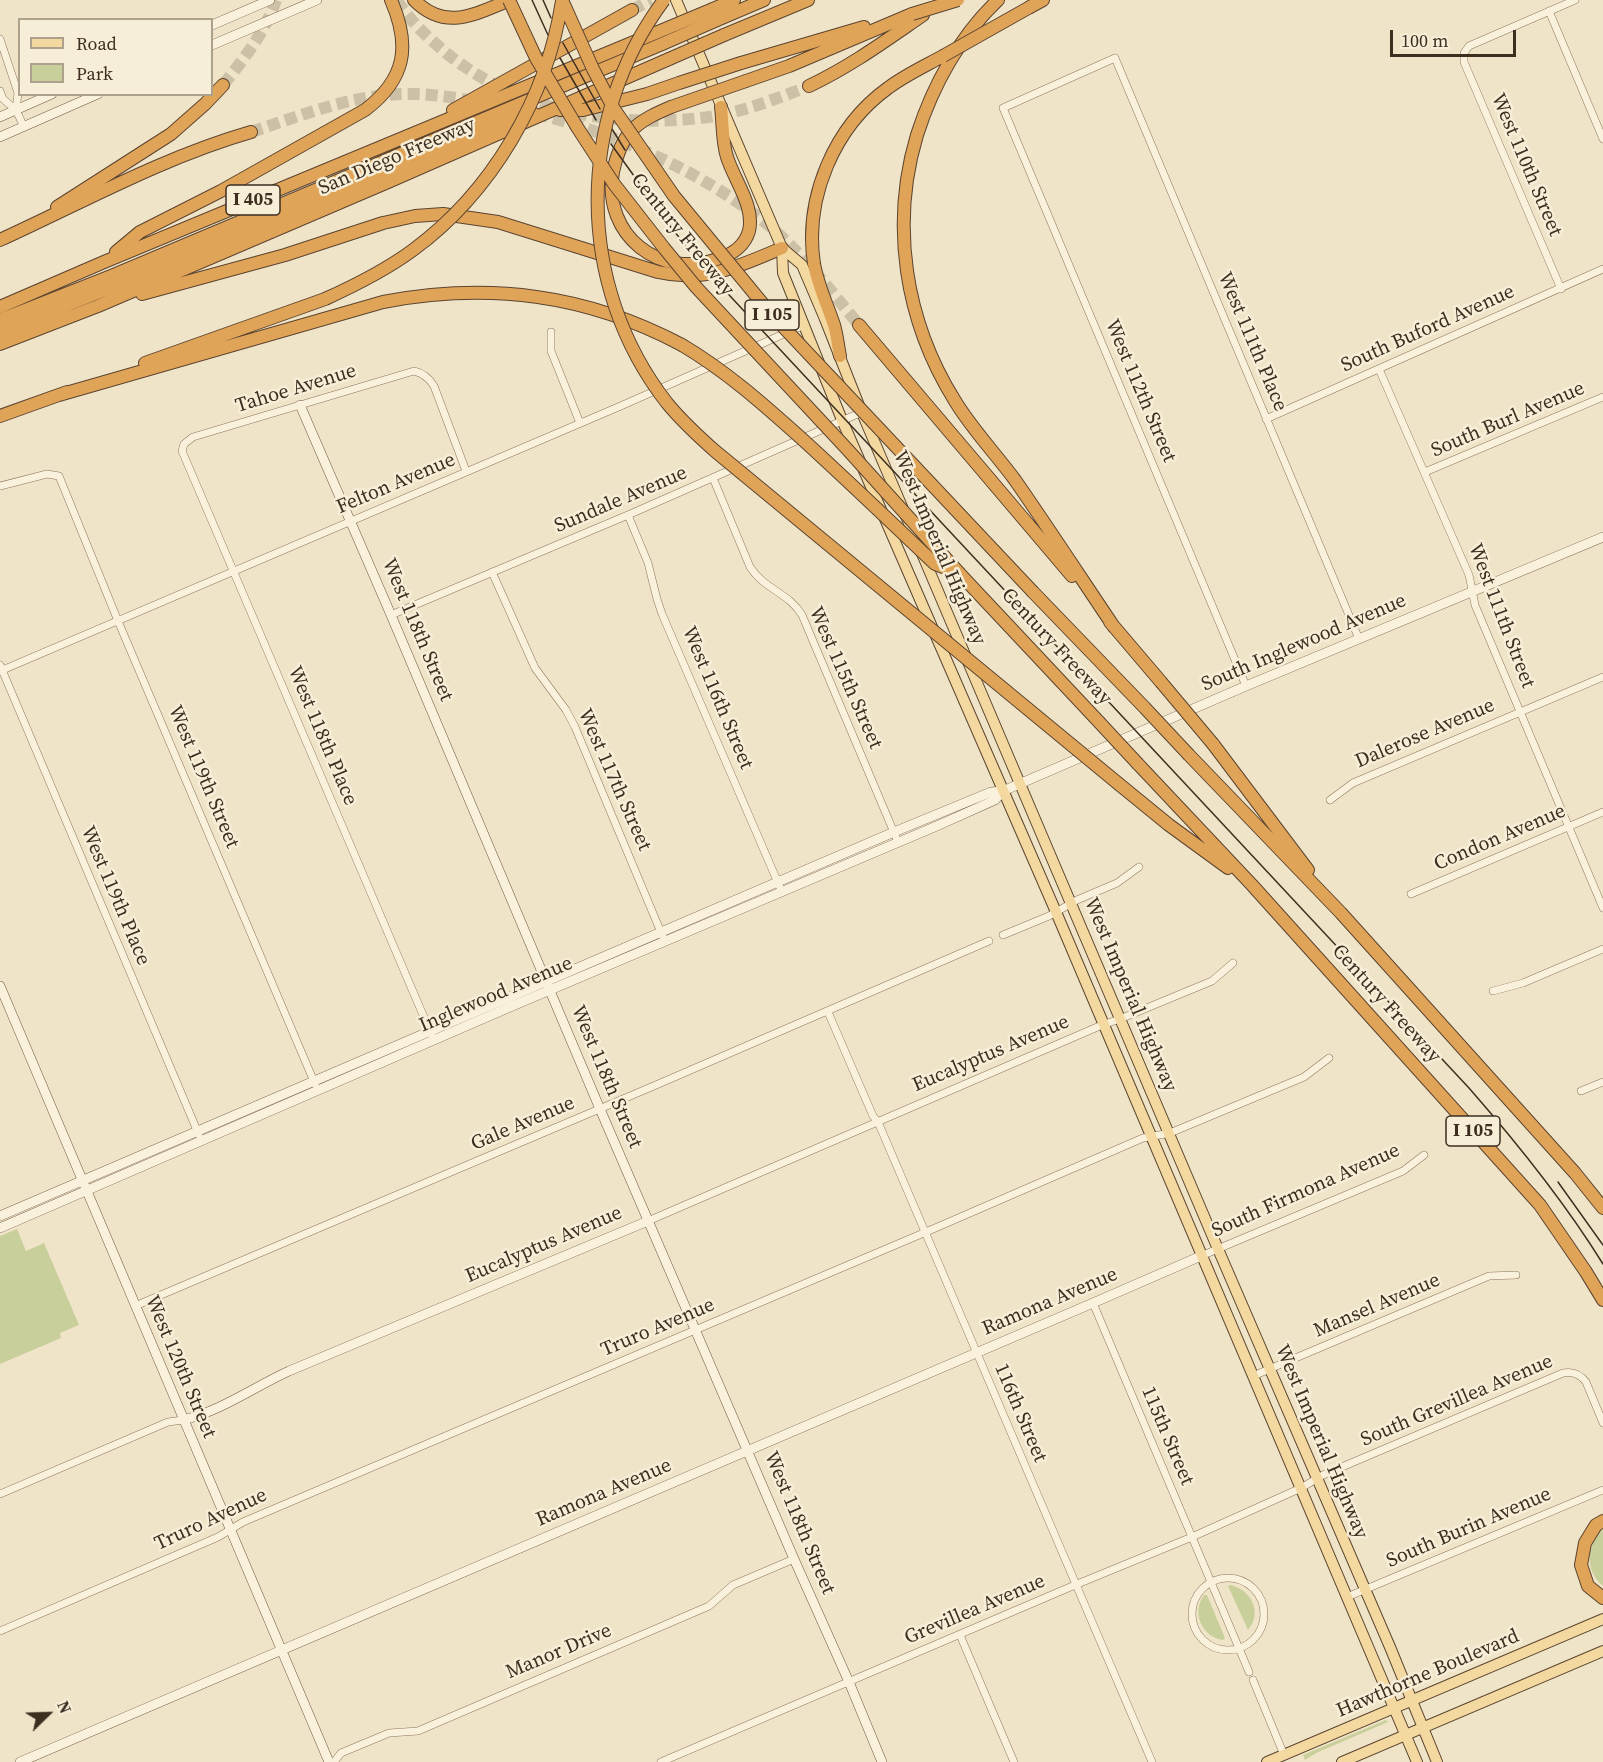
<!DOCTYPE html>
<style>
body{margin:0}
#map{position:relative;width:1603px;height:1762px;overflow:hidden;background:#f0e4c8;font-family:"Source Serif 4",serif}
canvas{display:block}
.legend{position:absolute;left:18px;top:18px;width:195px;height:78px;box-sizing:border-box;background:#f7eed8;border:2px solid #ada18e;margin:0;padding:8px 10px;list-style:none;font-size:18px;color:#3d2e20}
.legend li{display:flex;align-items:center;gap:12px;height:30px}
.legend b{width:30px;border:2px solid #ada18e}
.north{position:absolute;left:18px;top:1684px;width:60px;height:60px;-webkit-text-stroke:4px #f7eed8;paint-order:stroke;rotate:67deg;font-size:16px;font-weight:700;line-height:24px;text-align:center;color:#3d2e20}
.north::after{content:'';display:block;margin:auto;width:21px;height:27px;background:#3d2e20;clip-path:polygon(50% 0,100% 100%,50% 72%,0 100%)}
.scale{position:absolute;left:1390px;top:30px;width:126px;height:27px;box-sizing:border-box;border:3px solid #3d2e20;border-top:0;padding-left:8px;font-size:18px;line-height:21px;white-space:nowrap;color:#3d2e20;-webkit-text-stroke:4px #f7eed8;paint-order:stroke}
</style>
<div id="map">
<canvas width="1603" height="1762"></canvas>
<ul class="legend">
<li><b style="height:8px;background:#f3d9a0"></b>Road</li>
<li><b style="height:16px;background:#c9cf9b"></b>Park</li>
</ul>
<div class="north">N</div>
<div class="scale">100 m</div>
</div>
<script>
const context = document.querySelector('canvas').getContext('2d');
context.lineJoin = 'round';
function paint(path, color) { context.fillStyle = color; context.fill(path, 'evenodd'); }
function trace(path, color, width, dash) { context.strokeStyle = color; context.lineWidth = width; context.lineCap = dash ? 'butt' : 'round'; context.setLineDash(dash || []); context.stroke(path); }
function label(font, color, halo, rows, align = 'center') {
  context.font = font + ' "Source Serif 4",serif'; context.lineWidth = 5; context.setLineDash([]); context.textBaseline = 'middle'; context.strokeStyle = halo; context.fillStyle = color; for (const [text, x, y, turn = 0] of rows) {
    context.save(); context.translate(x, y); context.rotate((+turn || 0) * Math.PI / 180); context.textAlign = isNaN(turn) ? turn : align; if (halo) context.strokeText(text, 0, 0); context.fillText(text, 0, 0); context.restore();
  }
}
const green = new Path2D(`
 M17,1229L26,1251L44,1243L79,1325L60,1333L61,1338L0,1364V1236Z
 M1603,1527V1586C1583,1569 1588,1545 1603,1527Z
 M1230,1585C1251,1589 1263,1613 1248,1630L1228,1586Z
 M1204,1595H1207L1225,1638L1223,1640C1202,1637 1191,1613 1204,1595Z
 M1386,1720L1388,1722L1316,1753L1305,1760L1303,1755Z`);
const highwayTunnel = new Path2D(`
 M397,0C407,17 421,31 436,44C506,108 608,129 700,118C737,114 774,100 809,86
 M632,10L651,0
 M223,85C244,59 265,32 276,0
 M536,114C618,133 723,181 784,239C811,265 835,296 859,325
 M251,132C300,116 351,95 403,94C440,93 477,102 513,109`);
const street = new Path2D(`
 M1549,11L1603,139
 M0,39L18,93L16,110
 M0,91L3,99L16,110L24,127
 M1561,289L1464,62V53L1469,46L1575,0
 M551,332V351L580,423
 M1379,369L1469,575L1475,605L1603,908
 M1266,419L1603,269
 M1425,472L1603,397
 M713,478L750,567C765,590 789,593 802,615L898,842
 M0,486L47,474L59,476L118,621L315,1084
 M628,515L648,563L657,599L662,614L782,892
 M492,572L535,668L566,710L575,727L665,942
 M391,615L628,515L862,412
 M0,665L199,1135
 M0,671L623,405L804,325
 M1246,686L1003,108L1115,58L1359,639
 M1330,800L1353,783L1603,677
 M1411,894L1603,812
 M1003,935L1049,916L1077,900L1117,883L1139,867
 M1493,991L1523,983L1603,949
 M828,1012L873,1116L878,1122L1152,1762
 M432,1036L182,451L184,444L193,437L414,371C423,373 429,378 434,386L466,471
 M1581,1091L1603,1082
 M648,1221L1102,1025L1120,1019L1212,981L1233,963
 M1201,1256L1403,1171L1424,1155
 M1093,1303L1249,1672
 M135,1306L656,1085L989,941
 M1253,1376L1489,1276L1516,1275
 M0,1494L168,1422L183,1420
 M1192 1614a36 36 0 1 1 72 0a36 36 0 1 1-72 0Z
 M1347,1597L1603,1490
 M0,1631L218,1537L243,1522L926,1232L1143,1138L1170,1133L1304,1077L1329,1058
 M960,1635L1014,1762
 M1253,1680L1284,1755
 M334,1762L341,1753L389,1733L418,1731L709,1606L733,1585L794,1559
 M661,1762L1075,1585L1192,1537L1301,1488L1323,1475L1563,1373C1573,1371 1580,1374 1586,1382L1603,1423`);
const secondary = new Path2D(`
 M212,25L270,0
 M212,45L317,0
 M0,117L52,94
 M0,137L98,94
 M300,405L391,615L600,1109L794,1559L849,1682L882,1762
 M0,986L329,1762
 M0,1216L894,832L991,792L1003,791L1246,686L1603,537
 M0,1228L510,1007L939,825L995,800L1003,791
 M183,1420C221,1411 254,1387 289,1371L648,1221
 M20,1762L1093,1303L1201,1256`);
const primary = new Path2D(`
 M676,0L782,248L783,273L842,420L1056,912L1417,1762
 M782,248L802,265L825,319L860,408L1218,1249L1390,1647L1437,1762
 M1267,1762L1603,1619
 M1342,1762L1603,1651`);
const highway = new Path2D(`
 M414,0C446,32 475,14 510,0
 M998,0C960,36 933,85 917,135C890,225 905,321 955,401C972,429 995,453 1015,480C1049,529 1081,578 1114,627
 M1030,7L1043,0
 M713,9L734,0
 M717,20L764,0
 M724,35L808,0
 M741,63L864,27
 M746,81L789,66L912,14
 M809,86C851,66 885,41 923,15
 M671,107C657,113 643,119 632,130C622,141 616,157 613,172C602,235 660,281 720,258C733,254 745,245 749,231C755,206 734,180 727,157C722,142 723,123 721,107
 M453,110L632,10
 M560,110H583L647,94L679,83
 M57,207L171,134L205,104L223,85
 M0,240C83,202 164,157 251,132
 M116,252L140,232L221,191L365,110C406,79 411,46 391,0
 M142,294L285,255L383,223L415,216L443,214L498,222L658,272C705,283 740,266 782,248
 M0,307L104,262L658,32
 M0,320L111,276L662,44
 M859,325L1072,576
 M0,332L160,268L521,112L533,113
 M0,344L98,306L388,182L669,59
 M840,356C838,346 837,335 834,325C827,304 818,286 814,264C804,198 834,127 888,88C905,75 925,66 943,56
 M145,363L325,299
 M59,395L383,302C489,282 586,294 682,345
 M0,416L67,392
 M960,574L1099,722
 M1033,592L1145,708
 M1110,622L1161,682
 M1213,744L1308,870
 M1189,755L1341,913L1575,1173L1603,1208
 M1138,764L1252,885L1540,1205L1586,1272L1603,1300
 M1120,785L1169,825L1228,868
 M1603,1521L1596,1525L1585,1543L1581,1565L1588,1586L1603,1598`);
const tram = new Path2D(`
 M532,0L548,35
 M543,0L551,18
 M563,43L600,109
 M560,58L596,120
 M612,129L625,150
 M611,144L673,230L717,282L1469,1088C1518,1144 1564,1201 1603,1264
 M1558,1182L1603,1245`);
const highwayBridge = new Path2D(`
 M509,0L536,58L577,127L614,184L664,248L696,287L847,449L960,574
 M562,0L593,69L614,109L674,196L772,315L1033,592
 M664,0C575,119 575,285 667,403C681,420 698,436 715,451L1120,785
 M912,14L958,0
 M658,32L713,9
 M662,44L717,20
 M943,56L1030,7
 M669,59L724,35
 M679,83L741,63
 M671,107L746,81
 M325,299C356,285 386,270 413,250C492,192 547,98 562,1
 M682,345C726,371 763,404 801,438C846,479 891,522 935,564L956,572
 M1161,682L1213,744
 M1145,708L1189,755
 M1099,722L1138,764`);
const shields = [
 [253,200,54],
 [772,315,54],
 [1473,1131,54]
];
const shieldNames = [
 ["I 405",253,200],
 ["I 105",772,315],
 ["I 105",1473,1131]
];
const streetNames = [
 ["San Diego Freeway",397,157,-23],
 ["West 110th Street",1526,165,67],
 ["Century Freeway",682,235,51],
 ["South Buford Avenue",1428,329,-24],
 ["West 111th Place",1252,342,67],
 ["Tahoe Avenue",296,389,-17],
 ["West 112th Street",1140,391,67],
 ["South Burl Avenue",1508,420,-23],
 ["Felton Avenue",396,484,-23],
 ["Sundale Avenue",621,500,-23],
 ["West Imperial Highway",939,548,67],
 ["West 111th Street",1501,616,69],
 ["West 118th Street",417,630,67],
 ["South Inglewood Avenue",1304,643,-23],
 ["Century Freeway",1056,647,47],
 ["West 115th Street",845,678,66],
 ["West 116th Street",717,698,67],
 ["Dalerose Avenue",1425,734,-23],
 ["West 118th Place",322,736,67],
 ["West 119th Street",203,777,67],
 ["West 117th Street",614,780,66],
 ["Condon Avenue",1500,838,-23],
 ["West 119th Place",115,896,67],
 ["Inglewood Avenue",496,995,-23],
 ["West Imperial Highway",1130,995,67],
 ["Century Freeway",1386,1004,48],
 ["Eucalyptus Avenue",991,1054,-23],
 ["West 118th Street",606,1077,67],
 ["Gale Avenue",523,1124,-23],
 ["South Firmona Avenue",1306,1191,-24],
 ["Eucalyptus Avenue",544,1245,-23],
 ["Ramona Avenue",1050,1302,-23],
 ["Mansel Avenue",1377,1306,-23],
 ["Truro Avenue",658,1328,-23],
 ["West 120th Street",180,1367,67],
 ["South Grevillea Avenue",1457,1401,-23],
 ["116th Street",1020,1413,67],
 ["115th Street",1167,1436,67],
 ["West Imperial Highway",1321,1442,67],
 ["Ramona Avenue",604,1493,-23],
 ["Truro Avenue",211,1520,-25],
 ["West 118th Street",799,1523,67],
 ["South Burin Avenue",1469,1528,-23],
 ["Grevillea Avenue",975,1610,-23],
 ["Manor Drive",559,1652,-23],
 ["Hawthorne Boulevard",1428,1674,-23]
];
paint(green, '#c9cf9b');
trace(highwayTunnel, '#ccc0a6', 12, [12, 6]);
trace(street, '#8d765c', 8);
trace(secondary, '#6f573f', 10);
trace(primary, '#5b4430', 12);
trace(highway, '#5b4430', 14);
trace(street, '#faf1dc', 7);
trace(secondary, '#faf1dc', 9);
trace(primary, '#f3d9a0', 10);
trace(highway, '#e0a458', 12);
trace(tram, '#3d2e20', 1.5);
trace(highwayBridge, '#5b4430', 14, []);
trace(highwayBridge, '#e0a458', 12);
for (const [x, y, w] of shields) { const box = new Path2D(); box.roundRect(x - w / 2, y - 15, w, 30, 4.5); context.fillStyle = '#f7eed8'; context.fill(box); trace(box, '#3d2e20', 1.5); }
label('bold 18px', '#3d2e20', null, shieldNames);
label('20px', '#3d2e20', '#f7eed8', streetNames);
</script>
